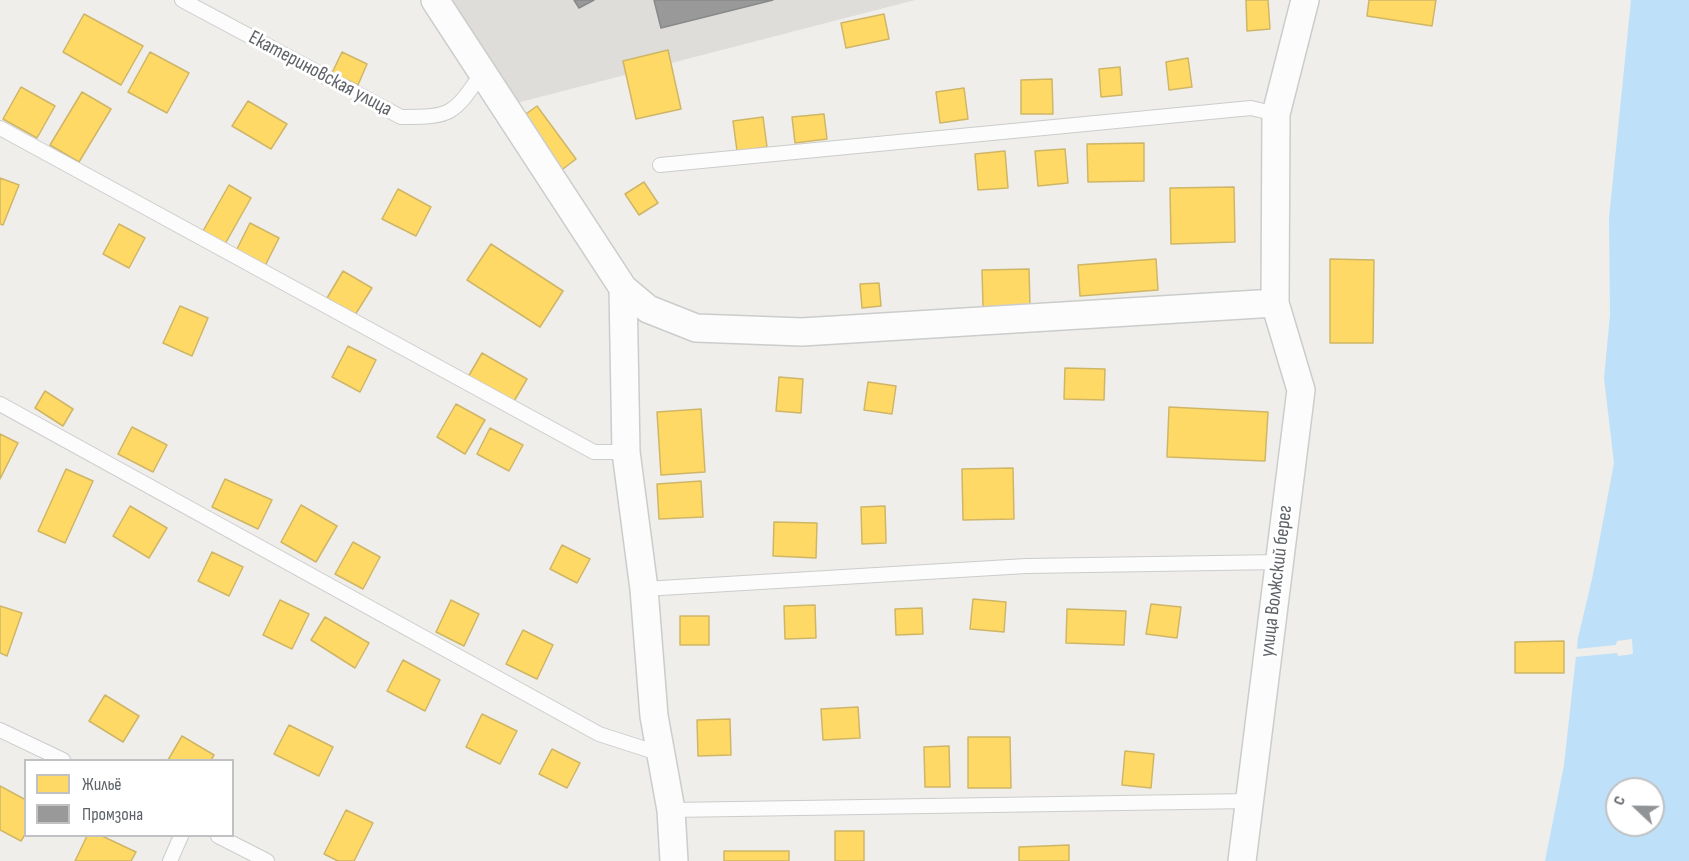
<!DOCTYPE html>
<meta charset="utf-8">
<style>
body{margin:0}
#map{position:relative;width:1689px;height:861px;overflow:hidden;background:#efeeea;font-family:"Sofia Sans Condensed",sans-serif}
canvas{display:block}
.legend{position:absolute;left:24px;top:759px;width:210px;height:78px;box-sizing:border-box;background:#fff;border:2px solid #bfc1c3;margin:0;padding:8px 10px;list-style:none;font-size:18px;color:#5f6368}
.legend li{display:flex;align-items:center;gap:12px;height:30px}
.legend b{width:30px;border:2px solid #bfc1c3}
.north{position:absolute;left:1605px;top:777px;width:60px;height:60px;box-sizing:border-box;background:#fff;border:2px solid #bfc1c3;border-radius:50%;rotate:292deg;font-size:16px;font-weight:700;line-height:24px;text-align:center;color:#5f6368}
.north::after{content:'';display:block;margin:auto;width:21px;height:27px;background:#919496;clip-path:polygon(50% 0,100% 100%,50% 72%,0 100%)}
</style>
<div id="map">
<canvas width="1689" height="861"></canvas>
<ul class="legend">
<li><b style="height:16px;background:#ffd966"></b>Жильё</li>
<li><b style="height:16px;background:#999"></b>Промзона</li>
</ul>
<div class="north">С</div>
</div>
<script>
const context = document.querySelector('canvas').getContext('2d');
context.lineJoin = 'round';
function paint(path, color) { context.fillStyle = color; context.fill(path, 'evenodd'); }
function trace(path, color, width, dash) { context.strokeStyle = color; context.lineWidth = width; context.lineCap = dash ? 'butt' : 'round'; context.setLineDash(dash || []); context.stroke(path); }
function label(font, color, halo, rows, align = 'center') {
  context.font = font + ' "Sofia Sans Condensed",sans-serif'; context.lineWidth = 6; context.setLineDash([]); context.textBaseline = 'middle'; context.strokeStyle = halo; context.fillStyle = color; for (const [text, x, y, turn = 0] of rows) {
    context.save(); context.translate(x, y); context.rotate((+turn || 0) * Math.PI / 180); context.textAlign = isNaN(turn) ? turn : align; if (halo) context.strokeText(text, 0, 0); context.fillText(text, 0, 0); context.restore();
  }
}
const industrial = new Path2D(`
 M442,0H915L509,105Z`);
const water = new Path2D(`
 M1631,0H1689V861H1545L1564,765L1578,638L1592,579L1614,463L1604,378L1610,315L1609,218ZM1617,789H1653V825H1617Z`);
const pier = new Path2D(`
 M1632,639L1633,654L1618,656L1617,653L1575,657L1576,649L1616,645L1617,641Z`);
const homes = new Path2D(`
 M1246,0H1268L1270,29L1247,31Z
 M1369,0H1436L1432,26L1367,16Z
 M84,14L143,46L121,85L63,52Z
 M884,14L889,39L846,48L841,23Z
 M668,50L681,109L636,119L623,61Z
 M150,52L189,73L167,113L128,92Z
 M342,52L367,64L358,85L332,73Z
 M1188,58L1192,87L1169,90L1166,62Z
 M1120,67L1122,95L1101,97L1099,69Z
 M1052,79L1053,114H1021V80Z
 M21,87L55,106L37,138L3,119Z
 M964,88L968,119L940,123L936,92Z
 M82,92L111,109L79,162L50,145Z
 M248,101L287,124L271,149L232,126Z
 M537,106L576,159L555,175L516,121Z
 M824,114L827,139L795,143L792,117Z
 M763,117L767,147L737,151L733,121Z
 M1144,143V181L1088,182L1087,144Z
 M1065,149L1068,183L1038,186L1035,151Z
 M1005,151L1008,188L978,190L975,154Z
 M0,178L19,185L3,225L0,224Z
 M644,182L658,203L639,215L625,194Z
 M229,185L251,198L225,244L203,231Z
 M1234,187L1235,242L1171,244L1170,188Z
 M398,189L431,207L416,236L382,219Z
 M250,223L279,238L265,266L236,251Z
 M119,224L145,238L129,268L103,254Z
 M491,244L563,291L540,327L467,280Z
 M1156,259L1158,290L1080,296L1078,265Z
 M1330,259L1374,260L1373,343H1330Z
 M1029,269L1030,306L983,307L982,270Z
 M343,271L372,288L355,315L327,298Z
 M879,283L881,306L862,308L860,284Z
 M180,306L208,318L192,356L163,343Z
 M348,346L376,360L360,392L332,377Z
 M482,353L527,379L513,403L468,377Z
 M1065,368L1105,369L1104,400L1064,399Z
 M779,377L803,379L801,413L776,411Z
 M868,382L896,386L892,414L864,410Z
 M45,391L73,409L63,426L35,408Z
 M456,404L485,420L465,454L437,437Z
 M1169,407L1268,412L1265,461L1167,457Z
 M701,409L705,472L661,475L657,412Z
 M132,427L167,445L153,472L118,454Z
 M490,428L523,445L509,471L477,454Z
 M0,434L18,443L0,479Z
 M1013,468L1014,519L963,520L962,469Z
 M66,469L93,481L65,543L38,531Z
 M225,479L272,500L258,529L212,507Z
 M701,481L703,517L659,519L657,484Z
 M301,505L337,526L316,562L281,542Z
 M130,506L167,528L149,558L113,536Z
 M885,506L886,543L862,544L861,507Z
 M774,522L817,523L816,558L773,556Z
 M353,542L380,557L363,589L335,574Z
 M562,545L590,559L577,583L550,569Z
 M212,552L243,567L229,596L198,581Z
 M973,599L1006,602L1004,632L970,629Z
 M280,600L309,614L292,649L263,635Z
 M451,600L479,614L464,646L436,632Z
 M1151,604L1181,607L1177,638L1146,634Z
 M815,605L816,638L785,639L784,606Z
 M0,606L22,613L7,656L0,653Z
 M922,608L923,634L896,635L895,609Z
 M1067,609L1126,611L1124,645L1066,643Z
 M680,616H709V645H680Z
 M325,617L369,643L355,668L311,640Z
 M523,630L553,645L537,679L506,664Z
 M1564,641V673H1515V642Z
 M403,660L440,680L425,711L387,691Z
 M105,695L139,716L123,742L89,721Z
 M858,707L860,738L823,740L821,709Z
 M482,714L517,731L500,764L466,747Z
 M730,719L731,755L698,756L697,720Z
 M289,725L333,747L319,776L274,754Z
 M182,736L214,755L211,760H168Z
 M968,737H1010L1011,788H968Z
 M949,746L950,787H925L924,747Z
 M552,749L580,763L567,788L539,774Z
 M1125,751L1154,754L1151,788L1122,785Z
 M0,786L26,800V833L21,841L0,830Z
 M346,810L373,823L354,861H338L324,854Z
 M835,831H864V861H835Z
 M87,836H102L136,852L131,861H75Z
 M1069,845V861H1019V847Z
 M724,851H789V861H724Z`);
const industry = new Path2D(`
 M574,0H594L579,8Z
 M654,0H773L661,28Z`);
const lane = new Path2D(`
 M182,0L401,117C452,117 453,115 482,73
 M0,128L594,452H626
 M660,165L1251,108L1276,114
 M0,404L599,734L661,754
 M644,589L1026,566L1280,562
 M0,730L63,760
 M671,810L1250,801
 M218,836L267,861
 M170,861L181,836`);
const street = new Path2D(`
 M435,0L623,288L648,309L696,328L802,332L1275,303
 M623,288L626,452L644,589L654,716L671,810L674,861
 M1242,861L1301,390L1275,303L1276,114L1305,0`);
const streetNames = [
 ["Екатериновская улица",320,74,28],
 ["улица Волжский берег",1277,581,-83]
];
paint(industrial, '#dfddda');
paint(water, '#bfe0f9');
paint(pier, '#efeeea');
paint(homes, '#ffd966');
trace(homes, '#cfb667', 1.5);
paint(industry, '#999');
trace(industry, '#88898a', 1.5);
trace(lane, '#cbcccc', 16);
trace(street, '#cbcccc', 30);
trace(lane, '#fdfcfc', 14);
trace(street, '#fdfcfc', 27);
label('20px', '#5f6368', '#fff', streetNames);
</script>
